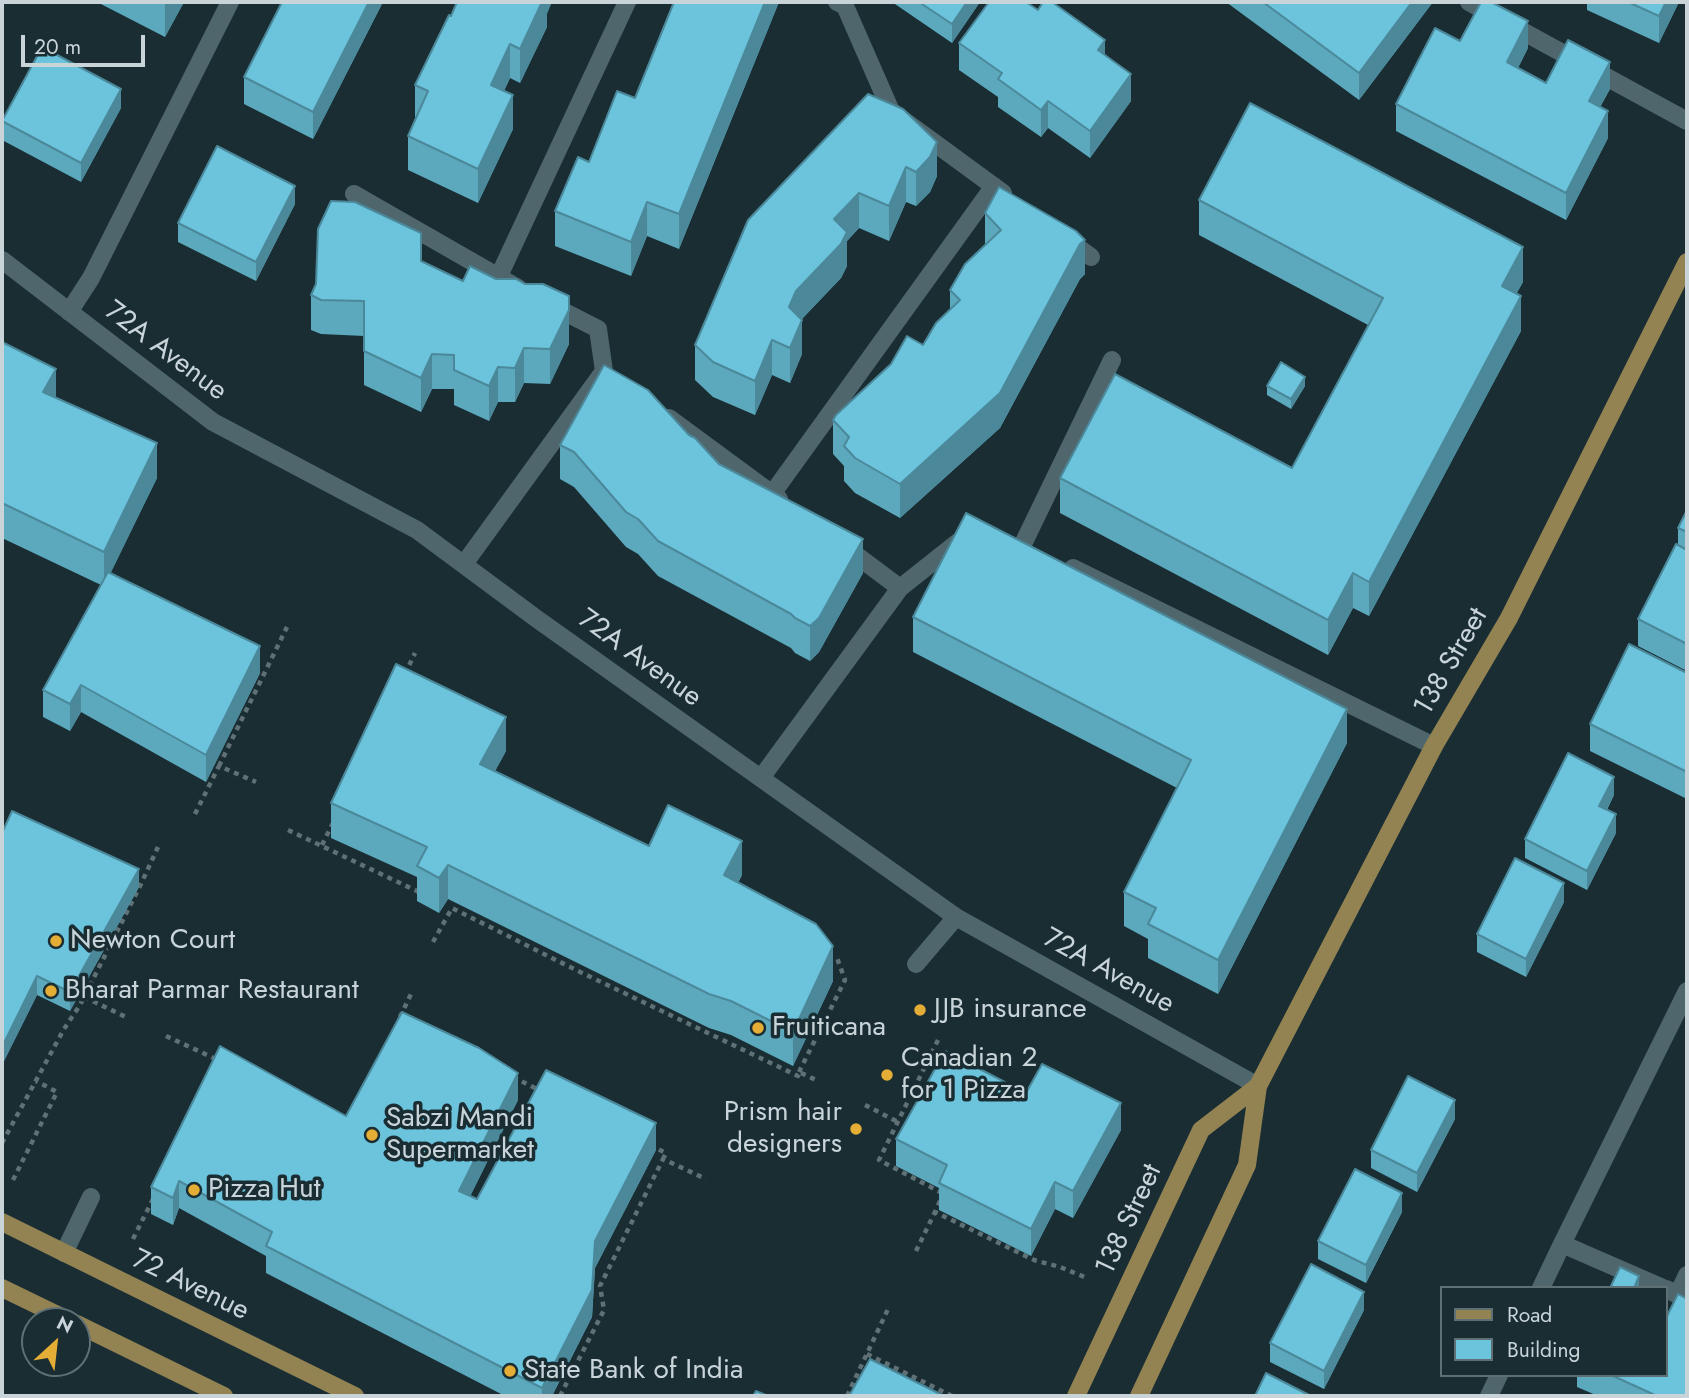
<!DOCTYPE html>
<style>
body{margin:0}
#map{position:relative;width:1689px;height:1398px;overflow:hidden;background:#192d33;font-family:Jost,sans-serif}
canvas{display:block}
.frame{position:absolute;inset:0;border:4px solid #c8d4d8;pointer-events:none}
.legend{position:absolute;left:1440px;top:1286px;width:228px;height:91px;box-sizing:border-box;background:#192d33;border:2px solid #5f7075;margin:0;padding:9px 12px;list-style:none;font-size:21px;color:#c8d4d8}
.legend li{display:flex;align-items:center;gap:14px;height:35px}
.legend b{width:35px;border:2px solid #5f7075}
.north{position:absolute;left:21px;top:1307px;width:70px;height:70px;box-sizing:border-box;background:#192d33;border:2px solid #5f7075;border-radius:50%;rotate:27deg;font-size:19px;font-weight:700;line-height:28px;text-align:center;color:#c8d4d8}
.north::after{content:'';display:block;margin:auto;width:24px;height:32px;background:#e4ad35;clip-path:polygon(50% 0,100% 100%,50% 72%,0 100%)}
.scale{position:absolute;left:21px;top:35px;width:124px;height:32px;box-sizing:border-box;border:4px solid #c8d4d8;border-top:0;padding-left:9px;font-size:21px;line-height:24px;white-space:nowrap;color:#c8d4d8;-webkit-text-stroke:5px #192d33;paint-order:stroke}
</style>
<div id="map">
<canvas width="1689" height="1398"></canvas>
<div class="frame"></div>
<ul class="legend">
<li><b style="height:9px;background:#938353"></b>Road</li>
<li><b style="height:19px;background:#6bc3dc"></b>Building</li>
</ul>
<div class="north">N</div>
<div class="scale">20 m</div>
</div>
<script>
const context = document.querySelector('canvas').getContext('2d');
context.lineJoin = 'round';
function trace(path, color, width, dash) { context.strokeStyle = color; context.lineWidth = width; context.lineCap = dash ? 'butt' : 'round'; context.setLineDash(dash || []); context.stroke(path); }
function paint(path, color) { context.fillStyle = color; context.fill(path, 'evenodd'); }
function label(font, color, halo, rows, align = 'center') {
  context.font = font + ' Jost,sans-serif'; context.lineWidth = 7; context.setLineDash([]); context.textBaseline = 'middle'; context.strokeStyle = halo; context.fillStyle = color; for (const [text, x, y, turn = 0] of rows) {
    context.save(); context.translate(x, y); context.rotate((+turn || 0) * Math.PI / 180); context.textAlign = isNaN(turn) ? turn : align; if (halo) context.strokeText(text, 0, 0); context.fillText(text, 0, 0); context.restore();
  }
}
const path = new Path2D(`
 M405,674L415,653
 M219,766L287,627
 M195,814L219,766L256,782
 M288,830L419,892
 M322,845L334,821
 M433,942L452,908L576,970L798,1076L799,1072L818,1081
 M84,997L126,1017
 M400,1017L411,994
 M166,1036L218,1060
 M938,1040L879,1160L942,1193
 M799,1072L845,980L836,955
 M513,1077L539,1090
 M865,1105L898,1122
 M2,1143L64,1029L80,1005L141,884L158,847
 M650,1145L666,1153L663,1159
 M13,1180L57,1092L36,1081
 M940,1201L935,1212L1034,1260L1060,1267L1087,1278
 M133,1239L153,1199
 M916,1251L935,1212
 M867,1354L952,1396
 M560,1396L604,1310L600,1286L663,1159L706,1179
 M847,1396L889,1307`);
const minor = new Path2D(`
 M837,2L845,6L891,111L1003,193
 M1469,2L1687,121
 M354,194L518,288
 M1068,240L1091,257
 M2,260L213,422L417,530L537,619L956,917L1258,1086
 M498,278L627,2
 M69,312L91,278L230,2
 M669,418L779,499
 M772,494L994,186
 M1023,544L1112,360
 M844,546L900,588
 M464,564L604,371L598,329L549,304
 M1073,568L1434,746
 M761,778L900,588L958,542H967
 M916,964L956,917
 M1562,1244L1687,991
 M64,1253L91,1197
 M1541,1288L1562,1244L1663,1288
 M1666,1289L1687,1299
 M1678,1294L1687,1275
 M1489,1396L1499,1375`);
const major = new Path2D(`
 M2,1222L355,1396
 M2,1288L70,1321
 M77,1324L224,1396
 M1076,1396L1201,1130L1258,1086
 M1139,1396L1247,1165L1258,1086L1434,746L1509,618L1687,262`);
const wall = new Path2D(`
 M97,2H184L165,37Z
 M383,2L313,139L244,104V77Z
 M674,2H779L679,249L647,236L631,276L555,246V211L589,162L635,98Z
 M892,2H980L952,43Z
 M1226,2H1433L1359,100Z
 M1587,2H1679L1659,43L1587,10Z
 M547,14V27L520,83L510,78L504,91L513,129L478,203L408,170V136L415,119V85L451,16Z
 M1460,41L1528,48L1518,68L1546,83L1610,89L1600,107L1608,138L1566,220L1396,131V104Z
 M959,43L1105,55L1131,101L1090,158L1048,128L1041,137L998,107V97L959,70Z
 M868,94L937,176L930,192L916,206L906,202L889,241L859,228L847,241V266L841,278L802,319V354L790,383L772,375L755,415L713,397L695,380V345Z
 M121,108L81,182L2,140V121Z
 M1199,200L1523,282L1516,294L1521,331L1369,616L1353,608L1328,655L1060,513V478L1292,468L1368,325L1199,235Z
 M295,204L256,281L178,242V223Z
 M985,213L1085,274L1080,279L1000,428L900,518L855,493L844,481V466L833,454V420L923,345L950,310V290L985,245Z
 M421,261L569,344L550,384L524,383L515,402H498L489,421L454,405V389H432L421,412L364,385V336L321,334L311,330V295Z
 M2,342L56,398L157,478L110,573L260,673L206,782L81,712L70,731L43,717V690L101,585L2,538Z
 M1267,386H1305L1291,409L1267,395Z
 M689,435L719,464L863,573L819,652L810,661L795,653L791,648L658,576L638,554L626,547L574,487L560,479V445Z
 M1687,510V671L1638,646V619L1678,546V528Z
 M913,617L1347,743L1218,994L1148,958V939L1124,926V892L1177,788L913,652Z
 M1687,673V799L1590,751V724Z
 M506,751L495,771L649,846L742,875L738,883L833,981L793,1066L731,1035L709,1028L448,899L439,913L417,901V877L331,838V803Z
 M1614,795L1607,810L1616,833L1587,890L1525,858V839Z
 M2,833L139,887L70,1011L37,995L2,1065Z
 M1564,902L1526,977L1477,952V934Z
 M1026,1093L1121,1130L1073,1218L1055,1209L1031,1256L939,1210V1188L896,1166V1139Z
 M518,1100L470,1196L477,1199L656,1150L595,1268L592,1317L552,1396H505L266,1273V1256L179,1208L173,1225L151,1214V1187L346,1116Z
 M1455,1119L1417,1192L1371,1168V1150Z
 M1402,1212L1366,1283L1318,1259V1241Z
 M1364,1310L1324,1389L1270,1362V1343Z
 M1577,1375H1666L1687,1396H1598L1577,1387Z`);
const shadedWall = new Path2D(`
 M166,2H184L165,37V3Z
 M369,2H383L313,139V112Z
 M542,2H552L547,14V27L520,83V49Z
 M765,2H779L679,249V214Z
 M967,2H980L952,43V24Z
 M1412,2H1433L1359,100V73Z
 M1666,2H1679L1659,43V16Z
 M1528,21V48L1507,89V62Z
 M1105,40V67L1098,50Z
 M510,44V78L491,119V85Z
 M1610,62V89L1589,128V101Z
 M1131,74V101L1090,158V131Z
 M121,89V108L81,182V163Z
 M513,95V129L478,203V169Z
 M1048,101V128L1041,137V110Z
 M1608,111V138L1566,220V193Z
 M937,142V176L930,192L916,206V172Z
 M906,167V202L889,241V206Z
 M295,186V204L256,281V262Z
 M859,193V228L847,241V266L841,278L796,325L789,307L796,291L834,219Z
 M647,202V236L631,276V242Z
 M1085,240V274L1080,279L1000,428L900,518V484L1080,244Z
 M1523,247V282L1502,321V286Z
 M1521,296V331L1369,616V582Z
 M569,310V344L550,384V349Z
 M802,320V354L790,383V348Z
 M772,340V375L755,415V381Z
 M524,348V383L515,402V368Z
 M432,354V389L421,412V378Z
 M498,367V402L489,421V386Z
 M56,369V403L43,392Z
 M1305,377V386L1291,409V399Z
 M157,443V478L104,587V552Z
 M863,539V573L819,652L810,661V626Z
 M1353,573V608L1328,655V620Z
 M260,646V673L206,782V755Z
 M81,685V712L70,731V704Z
 M1347,709V743L1218,994V960Z
 M506,717V751L480,799V764Z
 M1614,777V795L1599,824V806Z
 M1616,814V833L1587,890V871Z
 M742,841V875L724,910V875Z
 M448,865V899L439,913V878Z
 M139,869V887L70,1011V992Z
 M1564,883V902L1526,977V959Z
 M833,946V981L793,1066V1032Z
 M37,976V995L2,1065V1047Z
 M518,1073V1100L459,1219V1191Z
 M1455,1100V1119L1417,1192V1173Z
 M1121,1103V1130L1073,1218V1191Z
 M656,1123V1150L595,1268L592,1317L552,1396H542V1388L595,1241Z
 M179,1181V1208L173,1225V1198Z
 M1055,1182V1209L1031,1256V1229Z
 M1402,1193V1212L1366,1283V1265Z
 M1639,1276V1288H1634Z
 M1364,1292V1310L1324,1389V1371Z`);
const building = new Path2D(`
 M282,2H369L313,112L244,77Z
 M457,2H542L520,49L510,44L491,85L513,95L478,169L408,136L428,91L415,85L449,15L451,16Z
 M674,2H765L679,214L647,202L631,242L555,211L578,157L589,162L617,91L635,98Z
 M919,2H967L952,24Z
 M989,2H1026L1038,10L1043,2H1052L1105,40L1098,50L1131,74L1090,131L1048,101L1041,110L998,79L1002,73L959,43Z
 M1263,2H1412L1359,73Z
 M1481,2H1491L1528,21L1507,62L1546,83L1568,40L1610,62L1589,101L1608,111L1566,193L1396,104L1435,28L1460,41Z
 M1628,2H1666L1659,16Z
 M42,47L121,89L81,163L2,121Z
 M868,94L903,109L937,142L930,157L916,172L906,167L889,206L859,193L834,219L847,232L841,244L796,291L789,307L802,320L790,348L772,340L755,381L713,362L695,345L748,220Z
 M1250,103L1523,247L1502,286L1521,296L1369,582L1353,573L1328,620L1060,478L1115,374L1292,468L1383,298L1199,200Z
 M217,146L295,186L256,262L178,223Z
 M999,187L1076,231L1085,240L1080,244L1000,393L900,484L855,458L844,446L849,437L833,420L836,415L891,364L907,336L923,345L936,323L960,300L950,290L965,264L1001,230L985,213Z
 M331,201L355,202L421,233V261L463,281L470,266L496,279H516L525,284H543L569,296V310L550,349L524,348L515,368L498,367L489,386L454,370V355L432,354L421,378L364,351V301L321,300L311,295L316,284L318,229Z
 M2,342L56,369L43,392L157,443L104,552L2,503Z
 M1281,362L1305,377L1291,399L1267,386Z
 M604,365L648,390L689,435L695,438L719,464L863,539L819,618L810,626L795,618L791,614L658,541L638,519L626,512L574,452L560,445Z
 M1687,510V532L1678,528Z
 M966,513L1347,709L1218,960L1148,924L1156,908L1124,892L1191,760L913,617Z
 M1676,544L1687,550V644L1638,619Z
 M108,572L260,646L206,755L81,685L70,704L43,690Z
 M1629,644L1687,673V772L1590,724Z
 M396,664L506,717L480,764L649,846L668,805L742,841L724,875L816,924L833,946L793,1032L731,1001L709,994L448,865L439,878L417,866L427,847L331,803Z
 M1568,753L1614,777L1599,806L1616,814L1587,871L1525,839Z
 M12,811L139,869L70,992L37,976L2,1047V833Z
 M1515,858L1564,883L1526,959L1477,934Z
 M402,1012L479,1048L518,1073L459,1191L477,1199L546,1070L656,1123L595,1241L592,1290L542,1388L266,1246L272,1232L179,1181L173,1198L151,1187L220,1046L346,1116Z
 M945,1051L1026,1093L1042,1064L1121,1103L1073,1191L1055,1182L1031,1229L939,1183L947,1165L896,1139Z
 M1408,1076L1455,1100L1417,1173L1371,1150Z
 M1355,1169L1402,1193L1366,1265L1318,1241Z
 M1311,1264L1364,1292L1324,1371L1270,1343Z
 M1620,1267L1639,1276L1634,1288H1610Z
 M1678,1294L1687,1299V1396H1657L1611,1375H1666V1318Z
 M870,1359L944,1396H849Z
 M1266,1373L1311,1396H1255Z
 M756,1391L768,1396H753Z`);
const markers = [
 [56,941,7,"#e4ad35"],
 [51,991,7,"#e4ad35"],
 [920,1010,7,"#e4ad35"],
 [758,1028,7,"#e4ad35"],
 [887,1075,7,"#e4ad35"],
 [856,1129,7,"#e4ad35"],
 [372,1135,7,"#e4ad35"],
 [194,1190,7,"#e4ad35"],
 [510,1371,7,"#e4ad35"]
];
const streetNames = [
 ["72A Avenue",165,352,37],
 ["72A Avenue",639,659,36],
 ["138 Street",1452,662,-60],
 ["72A Avenue",1108,972,29],
 ["138 Street",1130,1220,-65],
 ["72 Avenue",190,1286,26]
];
const poiNames = [
 ["Newton Court",70,941],
 ["Bharat Parmar Restaurant",65,991],
 ["JJB insurance",934,1010],
 ["Fruiticana",772,1028],
 ["Canadian 2",901,1059],
 ["for 1 Pizza",901,1091],
 ["Prism hair",842,1113,"right"],
 ["designers",842,1145,"right"],
 ["Sabzi Mandi",386,1119],
 ["Supermarket",386,1151],
 ["Pizza Hut",208,1190],
 ["State Bank of India",524,1371]
];
trace(path, '#607176', 4.5, [5, 5]);
trace(minor, '#50666d', 18);
trace(major, '#938353', 18);
paint(wall, '#5ca8bd');
paint(shadedWall, '#4b889a');
paint(building, '#6bc3dc');
trace(building, '#4b889a', 2);
for (const [x, y, r, color] of markers) { const dot = new Path2D(); dot.arc(x, y, r, 0, 2 * Math.PI); context.fillStyle = color; context.fill(dot); trace(dot, '#192d33', 2.5); }
label('28px', '#c8d4d8', '#192d33', streetNames);
label('28px', '#c8d4d8', '#192d33', poiNames, 'left');
</script>
